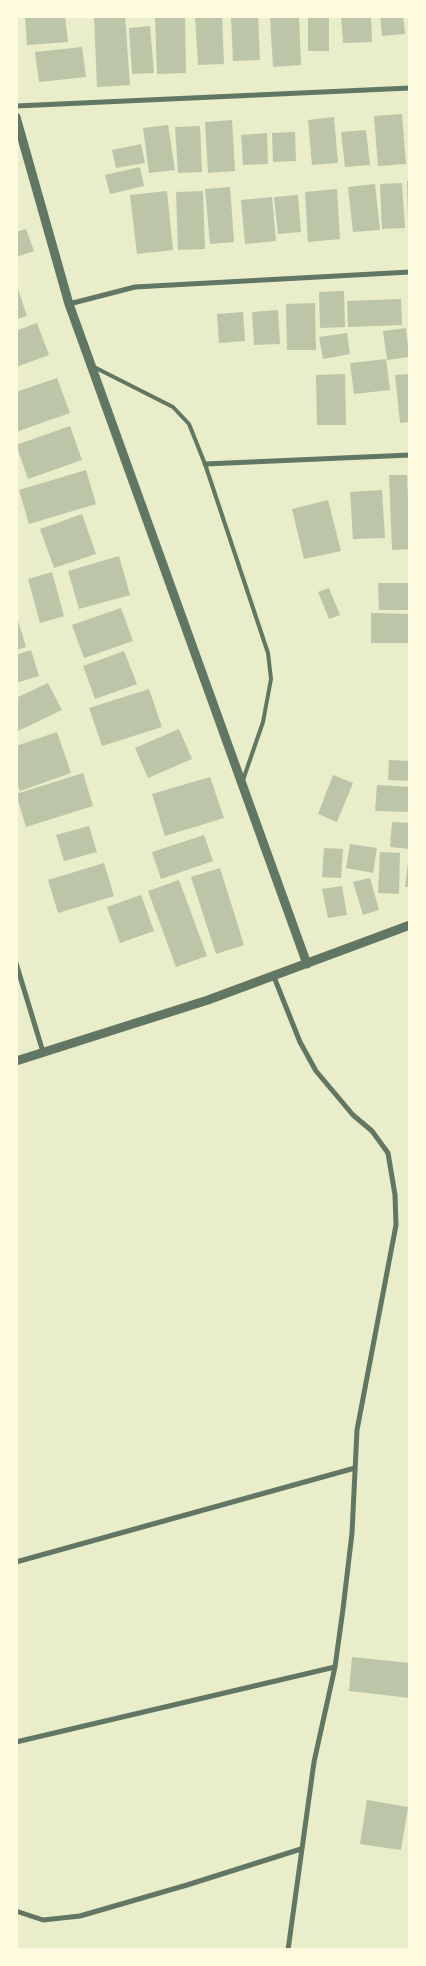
<!DOCTYPE html>
<style>
body{margin:0}
#map{position:relative;width:426px;height:1966px;overflow:hidden;background:#e9edc9;font-family:"Public Sans",sans-serif}
canvas{display:block}
.frame{position:absolute;inset:0;border:18px solid #fefae0;pointer-events:none}
</style>
<div id="map">
<canvas width="426" height="1966"></canvas>
<div class="frame"></div>
</div>
<script>
const context = document.querySelector('canvas').getContext('2d');
context.lineJoin = 'round';
function paint(path, color) { context.fillStyle = color; context.fill(path, 'evenodd'); }
function trace(path, color, width, dash) { context.strokeStyle = color; context.lineWidth = width; context.lineCap = dash ? 'butt' : 'round'; context.setLineDash(dash || []); context.stroke(path); }
const building = new Path2D(`
 M25,16H65L68,42L27,45Z
 M94,16H125L130,85L97,87Z
 M155,16H185L186,73L157,74Z
 M195,16H222L224,64L198,65Z
 M231,16H258L260,60L233,61Z
 M270,16H299L301,65L273,67Z
 M308,16H329V51H308Z
 M341,16H371L372,42L343,43Z
 M380,16H403L405,34L382,36Z
 M150,26L154,73L132,74L129,28Z
 M82,47L86,77L39,82L35,52Z
 M402,114L406,164L378,166L374,116Z
 M334,117L338,163L312,165L308,120Z
 M232,120L235,171L208,173L205,122Z
 M168,125L175,170L149,173L143,128Z
 M200,126L202,172L178,173L175,127Z
 M366,130L370,165L345,167L341,132Z
 M295,132L296,161L273,162L272,133Z
 M267,133L268,164L243,165L241,135Z
 M141,144L145,163L116,168L112,150Z
 M140,167L144,186L110,194L105,175Z
 M407,181H410V223H408Z
 M402,183L405,228L382,229L380,184Z
 M375,184L380,230L353,232L348,187Z
 M230,187L234,242L210,244L205,189Z
 M337,189L340,239L308,242L305,192Z
 M167,191L173,250L137,254L130,195Z
 M203,191L205,249L178,250L176,192Z
 M298,195L301,232L278,234L274,197Z
 M272,197L276,241L245,244L241,200Z
 M26,229L34,251L16,257V232Z
 M16,283L27,316L16,319Z
 M344,291L345,327L320,328L319,292Z
 M401,299L402,325L348,327L347,301Z
 M315,303L316,350H287L286,304Z
 M278,310L280,344L254,345L252,312Z
 M243,312L245,341L219,343L217,314Z
 M37,323L49,355L16,367V331Z
 M406,328L409,357L387,360L383,331Z
 M347,333L350,354L323,359L319,337Z
 M386,359L390,390L354,394L350,363Z
 M345,374L346,425H317L316,375Z
 M410,374V422L400,423L395,375Z
 M57,378L70,413L16,432V392Z
 M70,426L82,460L28,479L16,445Z
 M86,470L96,504L29,524L19,490Z
 M389,475H407L410,549L392,550Z
 M382,490L385,538L353,539L350,492Z
 M328,500L341,551L304,559L292,509Z
 M82,514L96,554L54,568L40,529Z
 M119,556L130,595L79,609L68,571Z
 M52,572L64,616L40,623L28,579Z
 M378,583H410V610H379Z
 M329,588L340,615L329,619L318,592Z
 M121,608L133,641L84,658L72,625Z
 M371,613L410,614V643H371Z
 M16,614L26,647L16,650Z
 M31,650L39,676L16,683V655Z
 M124,651L137,684L95,699L83,666Z
 M48,683L62,710L16,732V698Z
 M149,689L162,727L102,746L89,708Z
 M179,729L192,759L148,778L135,748Z
 M57,732L71,773L20,791L16,781V746Z
 M389,760L410,761V781L388,780Z
 M83,773L93,806L26,827L16,794Z
 M333,775L353,783L337,822L318,814Z
 M210,777L224,818L165,836L152,794Z
 M377,785L410,787V812L375,811Z
 M392,822L410,823V849L390,847Z
 M89,826L97,852L64,861L56,835Z
 M204,835L213,861L161,879L152,852Z
 M350,844L377,848L373,873L346,868Z
 M324,848L343,849L341,878L322,877Z
 M380,852L400,853L399,894L378,893Z
 M409,855H410V887H405Z
 M104,863L114,896L58,913L48,880Z
 M220,868L244,945L216,954L191,877Z
 M370,878L379,910L363,915L353,882Z
 M179,880L207,956L176,967L148,891Z
 M342,886L347,915L328,918L322,889Z
 M141,895L154,931L120,943L107,907Z
 M352,1657L410,1663V1698L349,1691Z
 M367,1800L408,1807L401,1850L360,1844Z`);
const service = new Path2D(`
 M94,367L173,407L189,424L205,464L268,653L271,679L263,722L243,780`);
const minor = new Path2D(`
 M16,106L410,88
 M69,304L135,287L410,272
 M205,464L410,455
 M16,963L43,1052
 M274,977L300,1042L316,1071L353,1115L372,1131L388,1153L395,1195L396,1225L357,1430L352,1533L343,1609L335,1667L314,1762L288,1950
 M16,1562L355,1468
 M16,1742L335,1667
 M16,1911L43,1920L80,1916L187,1885L301,1849`);
const tertiary = new Path2D(`
 M16,117L69,304L307,964
 M16,1061L208,1000L410,925`);
paint(building, '#bcc5a7');
trace(service, '#617663', 4);
trace(minor, '#617663', 5);
trace(tertiary, '#617663', 9);
</script>
